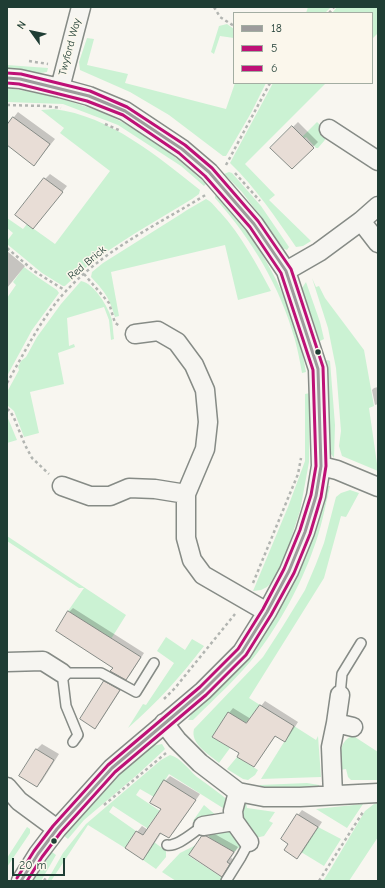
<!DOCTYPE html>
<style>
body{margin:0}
#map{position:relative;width:385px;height:888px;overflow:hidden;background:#f8f6f0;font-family:"Comic Neue",sans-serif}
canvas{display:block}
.frame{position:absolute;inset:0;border:8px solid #1f3d34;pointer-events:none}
.legend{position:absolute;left:233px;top:12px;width:140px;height:72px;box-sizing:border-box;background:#fbf7ec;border:1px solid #a3ada2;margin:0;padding:5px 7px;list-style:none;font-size:12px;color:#1f3d34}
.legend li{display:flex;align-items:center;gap:8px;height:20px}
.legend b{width:20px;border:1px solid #a3ada2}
.north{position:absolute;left:12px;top:12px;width:40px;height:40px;-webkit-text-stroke:3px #fbf7ec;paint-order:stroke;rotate:303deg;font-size:11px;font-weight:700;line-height:16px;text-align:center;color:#1f3d34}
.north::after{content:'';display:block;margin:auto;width:14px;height:18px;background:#1f3d34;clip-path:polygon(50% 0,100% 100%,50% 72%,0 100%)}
.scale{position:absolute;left:12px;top:858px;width:53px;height:18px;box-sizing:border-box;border:2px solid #1f3d34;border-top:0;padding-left:5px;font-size:12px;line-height:14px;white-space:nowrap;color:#1f3d34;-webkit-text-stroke:3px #fbf7ec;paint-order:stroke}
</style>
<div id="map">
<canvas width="385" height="888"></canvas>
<div class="frame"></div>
<ul class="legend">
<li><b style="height:5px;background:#9d9c9c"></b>18</li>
<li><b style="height:5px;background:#be1076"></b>5</li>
<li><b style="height:5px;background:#be1076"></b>6</li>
</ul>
<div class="north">N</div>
<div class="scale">20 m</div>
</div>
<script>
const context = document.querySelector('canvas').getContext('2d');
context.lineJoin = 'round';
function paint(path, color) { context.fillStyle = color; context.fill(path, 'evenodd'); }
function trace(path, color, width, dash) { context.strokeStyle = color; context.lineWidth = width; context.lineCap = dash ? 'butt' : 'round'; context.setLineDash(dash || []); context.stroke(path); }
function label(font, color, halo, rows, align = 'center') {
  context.font = font + ' "Comic Neue",sans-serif'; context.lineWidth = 3; context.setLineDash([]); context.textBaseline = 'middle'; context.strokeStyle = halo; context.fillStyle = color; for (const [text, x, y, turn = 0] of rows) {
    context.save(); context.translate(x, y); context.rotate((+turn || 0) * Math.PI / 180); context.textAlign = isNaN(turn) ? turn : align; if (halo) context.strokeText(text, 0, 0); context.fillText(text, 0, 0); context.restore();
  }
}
const green = new Path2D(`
 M308,7H331L325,13H306Z
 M337,7H378V33L372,39V13H332Z
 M227,24L234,29V38L220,36L214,54L211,52L219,26Z
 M87,38L94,39L87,65L128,74L125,83L226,109L235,83H266L251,113L226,156H223L169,115L130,92L80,70L79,62Z
 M7,65L48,68L47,72L41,73L7,69Z
 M273,83H326L245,164L275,195L269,200L311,241L303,246L296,247C276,218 256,188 230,163Z
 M7,88C36,92 65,99 93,109C134,124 174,154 206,184L204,186L181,166L118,125L63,104L7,102Z
 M54,109C110,116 157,156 200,190L199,194L192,199C148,226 102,250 65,286H63L42,273L7,244V241L13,233L7,228V218L23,229L27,224L55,244L110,171L60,133L64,128L41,110Z
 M317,122C329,134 331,134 318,148H316L306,137L305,138L302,137Z
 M229,172L232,173L261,206L289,247L287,250L282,248L272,232L242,192L224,174Z
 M217,194C255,236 284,285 299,339C302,350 304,361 306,372L302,373C300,362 298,351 295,340C280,286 252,240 215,198V196Z
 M206,199C212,202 215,207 220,212C241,235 256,263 271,291L238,300L225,245L111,272L119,316L115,317C109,297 105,292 91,277L92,272L103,263L181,214L187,210Z
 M24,267L39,278L57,290L59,293L32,330L7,376V298L16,285L13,282Z
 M312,278L316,287L319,286L325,298L364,350L374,406L369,408L378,471L342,456L339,446L341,431L336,368L328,328Z
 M81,281C94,283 109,308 112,320C113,326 113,333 114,339L111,340L109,320L104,307L67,318L69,346L74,344L75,347L58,353L64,384L30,392L39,433L24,437L14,411L7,405V392L19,370L18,367L21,361L26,357L37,337L61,304Z
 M306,282L320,322L324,339L320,341L302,288Z
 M328,360L330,361L335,425L334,458L331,454L328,444V399L324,361Z
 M310,393L309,462L300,511L284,560L275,579L267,587L261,590L253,591L288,507L305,461V394Z
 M7,416L17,440L7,443Z
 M328,486H330C325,507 321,530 313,550C301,584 280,623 258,652C240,676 214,699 193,720H188L195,708L253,649L277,614L296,578L309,548L325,489Z
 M350,490L359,493L346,517L341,516L324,578L249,698L260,705L246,723L228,713L212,737L230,748L219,763C209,754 190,744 194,729L263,657L283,626L305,590L316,564L324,543L336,497L341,493Z
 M7,536L126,615L111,639L68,611L84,588H79L7,541Z
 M166,637L185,650L192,639L204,646C181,676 157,703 128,728L143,704L146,705L174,663L157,651Z
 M294,726L316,740L318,736L321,777L261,779Z
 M351,736L355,737L378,752V780H351L348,777L346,769L340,770C339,757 339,743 351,736Z
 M162,744L165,749L163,751L137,775L84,820L68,839L64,836L121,773L147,749L152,746Z
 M170,755C181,758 188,769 197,777C208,785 220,793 230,802L226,810L169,774L165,780L186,794L175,809L140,789L136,795L160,811L149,825L150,830L113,806L109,812L136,831L125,848L88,825L51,881H47L63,853L86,824L161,760Z
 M237,757L258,770L255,775L248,780L243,779L227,769Z
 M307,783L319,785L320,796L259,788L260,785Z
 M246,802L247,808L275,812L269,821L273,823L264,836C252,838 243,843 234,852L210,838L203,826L193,821L204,805L224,822L233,811Z
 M378,803V837L349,881H323L330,870L365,811L374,804Z
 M363,804L347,828L316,809Z
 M27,827L30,829V833L7,867V858Z
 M318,827L341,839L324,866L301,852Z
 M154,842L166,851V857L156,869L143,860Z
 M196,845L189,856L226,880V881H176L162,872L180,853Z
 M52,852L56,855L41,881H33Z`);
const shadow = new Path2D(`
 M18,112L55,139L34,165L7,144V126Z
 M298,122L318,142L292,168L272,148Z
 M50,174L67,186L33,228L45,179Z
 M7,251L25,266L7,288Z
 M378,387V404L375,405L372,390L374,388Z
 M73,608L144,653L130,675L126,679L114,667L69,612Z
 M110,677L124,685L100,722L95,727L105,682Z
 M265,701L298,722L289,736L284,741L276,735L258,761L254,766L240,753L229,713L233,708L251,719Z
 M42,744L59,754L42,781L37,786L20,776L37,749Z
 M170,776L200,794L174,832L169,837L162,832L148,853L143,859L137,832L142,826L148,830L162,809L165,781Z
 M302,810L322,822L302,853L297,857L289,844L298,815Z
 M207,832H211L238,847L231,858L233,859L222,875L203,837Z`);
const building = new Path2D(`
 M13,117L50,144L34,166L7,145V125Z
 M292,126L314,148L292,169L270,148Z
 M44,178L63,192L33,229L15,215Z
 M68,611L141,657L126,680L110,671L113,668L56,631Z
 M104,681L120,690L95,729L80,719Z
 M260,705L294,726L285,742L275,736L254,767L237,757L239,753L212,737L228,712L246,723Z
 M36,749L54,760L37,787L19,776Z
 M164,780L196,800L169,838L160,833L143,860L125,848L136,831L143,835L161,809L150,803Z
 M297,814L318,827L297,859L284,850L288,844L281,839Z
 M202,836H206L234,852L227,862L230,864L222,877L189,855Z`);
const path = new Path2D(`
 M214,7L220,17L234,26
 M329,13L334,7
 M29,61L48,64
 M7,105L45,106L61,108
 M105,124L121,131
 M226,165L270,83
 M235,173L260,201
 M7,248L34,271L66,291
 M84,274L109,303L115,323L120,326
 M7,383C25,352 41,318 66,291C105,249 159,224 207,194
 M7,409L10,411L14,418L25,445L32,458L49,474
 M253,583L298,474L301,458
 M164,699L175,688L235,614
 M104,805L166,753
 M44,881L47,876
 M319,881L363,812`);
const service = new Path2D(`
 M340,695L342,674L361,643
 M73,742L78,735L66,706L62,673H101L136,692L154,663
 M167,845C178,847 193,832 203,826
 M226,881L241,857L249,842`);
const minor = new Path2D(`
 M7,78L20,79L60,88L89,96L125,111L182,149L209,172L254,224L286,271L318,369L321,466L316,496L305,532L289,571L267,612L242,652L203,691L112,768L57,829L38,854L21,881
 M60,88L81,7
 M329,129L378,161
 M361,221L378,243
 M286,271L319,252L361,221L378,206
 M135,334L158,331L177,342L194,365L205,390L208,422L205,449L186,494V538L192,560L203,575L267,612
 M321,466L337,470L378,487
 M62,486L90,496H110L129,488L155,489L186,494
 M7,662L43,661L62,673
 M164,723L177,740L200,763L238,792L264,797H300L378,793
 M336,723L353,727
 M7,787L19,801L57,829
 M333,795L331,747L336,723L340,695
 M234,821L249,842
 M203,826L234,821L233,811L238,792`);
const bus1 = new Path2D(`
 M7,78L20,79L89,96L125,111L182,149L209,172L254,224L286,271L318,369L321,466L316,496L305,532L289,571L267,612L242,652L203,691L112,768L57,829L38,854L21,881`);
const bus2 = new Path2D(`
 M7,83L19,84L87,101L123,115L179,153L205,176L250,227L281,273L313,370L316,466L311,495L300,530L284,569L263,609L238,649L200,687L108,765L53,826L34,851L17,878`);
const bus3 = new Path2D(`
 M7,73L21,74L90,91L127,107L185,145L212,168L258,221L291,269L323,367L326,466L321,497L310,534L294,573L271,615L246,655L206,695L115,772L61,832L42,857L27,881`);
const markers = [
 [318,352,3.5,"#1f3d34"],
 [54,841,3.5,"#1f3d34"]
];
const streetNames = [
 ["Twyford Way",70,47,-75],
 ["Red Brick",87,263,-40]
];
paint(green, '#cbf2d3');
paint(shadow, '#0003');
paint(building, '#e8ddd6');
trace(building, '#868b86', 1);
trace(service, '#868b86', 12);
trace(minor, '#868b86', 21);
trace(path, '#b2b5b1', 2.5, [3, 3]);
trace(service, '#f6f5f1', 9);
trace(minor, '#f6f5f1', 18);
trace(bus1, '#9d9c9c', 3);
trace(bus2, '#be1076', 3);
trace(bus3, '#be1076', 3);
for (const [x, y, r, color] of markers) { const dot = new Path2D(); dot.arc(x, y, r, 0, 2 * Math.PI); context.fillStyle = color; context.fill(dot); trace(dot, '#fbf7ec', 1.5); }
label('11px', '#1f3d34', '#fbf7ec', streetNames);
</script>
